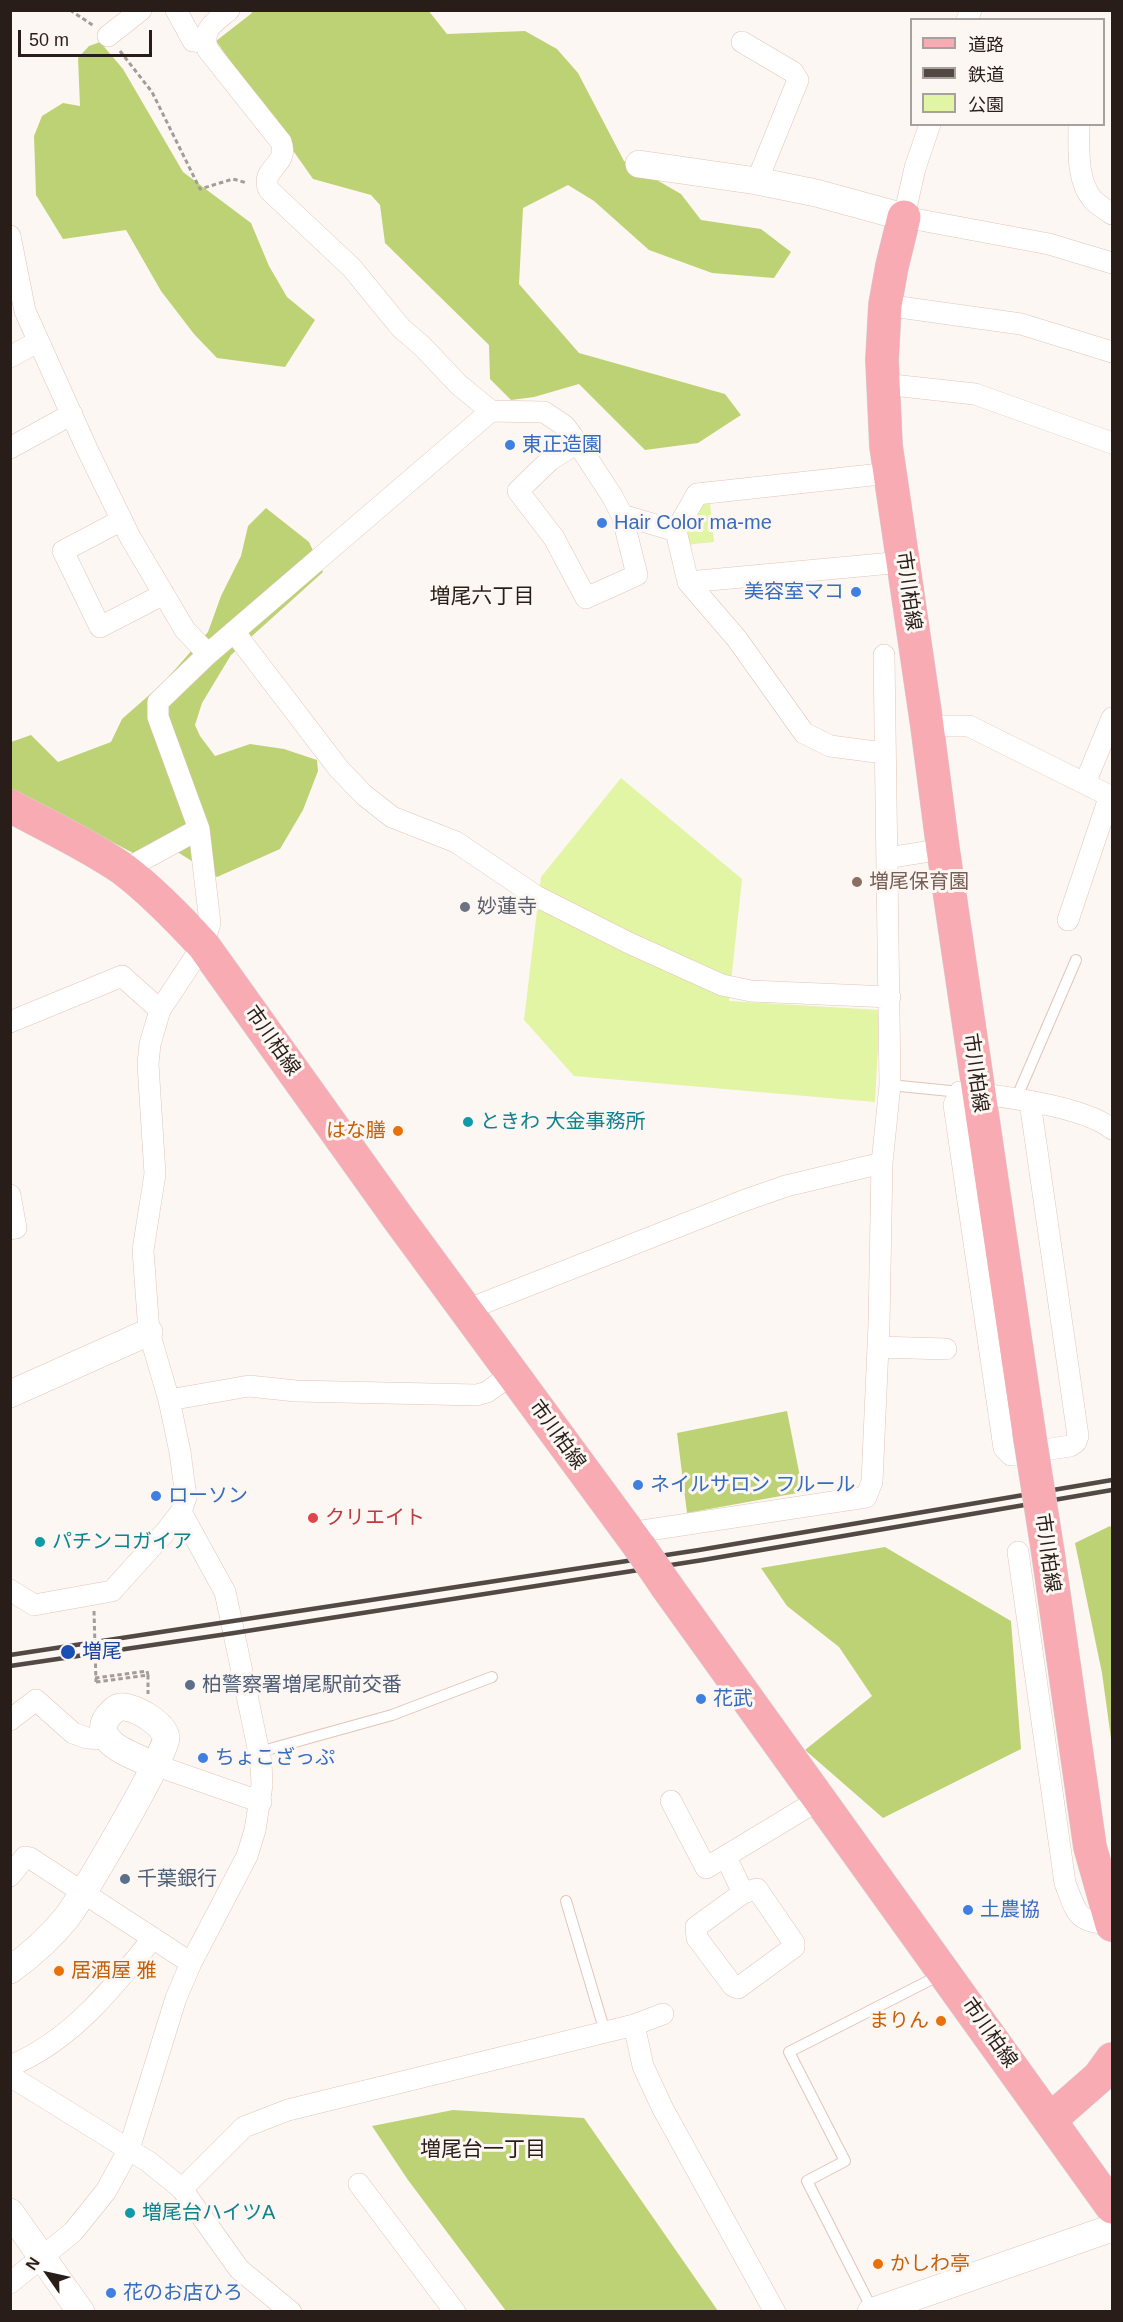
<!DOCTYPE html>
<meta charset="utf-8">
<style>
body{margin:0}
#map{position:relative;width:1123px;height:2322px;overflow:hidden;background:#fdf7f4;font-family:Helvetica,"Noto Sans JP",sans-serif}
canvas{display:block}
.frame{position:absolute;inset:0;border:12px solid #281d18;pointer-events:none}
.legend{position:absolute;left:910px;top:18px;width:195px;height:108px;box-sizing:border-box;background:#fdf7f4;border:2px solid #a8a09c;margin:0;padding:8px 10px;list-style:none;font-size:18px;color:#281d18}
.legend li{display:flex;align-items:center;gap:12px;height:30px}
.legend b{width:30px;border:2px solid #a8a09c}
.north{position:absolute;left:18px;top:2244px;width:60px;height:60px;-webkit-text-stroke:4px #fdf7f4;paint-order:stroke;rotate:304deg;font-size:16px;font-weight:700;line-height:24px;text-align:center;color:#281d18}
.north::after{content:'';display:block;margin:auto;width:21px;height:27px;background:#281d18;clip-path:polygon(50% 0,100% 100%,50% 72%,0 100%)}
.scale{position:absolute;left:18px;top:30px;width:134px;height:27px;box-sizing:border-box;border:3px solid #281d18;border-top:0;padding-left:8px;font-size:18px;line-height:21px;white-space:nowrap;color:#281d18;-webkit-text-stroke:4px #fdf7f4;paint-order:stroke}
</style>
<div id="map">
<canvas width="1123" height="2322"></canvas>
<div class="frame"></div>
<ul class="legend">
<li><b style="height:8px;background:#f9abb3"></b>道路</li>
<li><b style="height:8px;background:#534944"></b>鉄道</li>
<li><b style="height:16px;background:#e1f5a4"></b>公園</li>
</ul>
<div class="north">N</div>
<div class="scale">50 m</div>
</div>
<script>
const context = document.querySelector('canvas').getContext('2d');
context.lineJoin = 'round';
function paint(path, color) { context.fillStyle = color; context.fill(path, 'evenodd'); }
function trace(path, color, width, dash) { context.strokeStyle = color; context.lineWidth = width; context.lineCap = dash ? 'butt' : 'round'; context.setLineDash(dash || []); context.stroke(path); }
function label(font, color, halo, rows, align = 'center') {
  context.font = font + ' Helvetica,"Noto Sans JP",sans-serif'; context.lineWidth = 6; context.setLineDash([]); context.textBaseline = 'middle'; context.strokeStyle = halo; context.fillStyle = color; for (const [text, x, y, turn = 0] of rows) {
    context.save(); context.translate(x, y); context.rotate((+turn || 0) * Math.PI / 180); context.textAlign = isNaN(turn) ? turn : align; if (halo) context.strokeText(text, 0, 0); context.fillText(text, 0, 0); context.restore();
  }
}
const green = new Path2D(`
 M710,503L714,542L685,545L682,536L695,507Z
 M621,778L742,879L729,1001L880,1010L875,1102L574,1076L524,1020L541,877Z`);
const forest = new Path2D(`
 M428,10L447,34L525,31L557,49L578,73L624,161L681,194L701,220L761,229L791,252L774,278L712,273L649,250L594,201L568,185L523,208L519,284L579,353L725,394L741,415L698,443L645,450L579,384L534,397L511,400L490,379L489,345L385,243L380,205L371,195L313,179L216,41L252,13L251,11Z
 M100,42L123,69L183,172L251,223L269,266L287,297L315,320L285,367L217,358L194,334L161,291L126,230L63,239L36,195L34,136L42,116L63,103L80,106L78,58L89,46Z
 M266,508L309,542L323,572L231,655L202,703L195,725L200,736L215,756L250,744L284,749L317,760L318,771L303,810L280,849L217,877L179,853L135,854L11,789V742L31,735L58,762L111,742L122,719L164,682L208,632L221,596L241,556L248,526Z
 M787,1411L803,1492L687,1513L677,1433Z
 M1110,1526L1112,1528V1746L1102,1673L1075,1543Z
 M885,1547L1011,1621L1021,1749L883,1818L805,1750L872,1696L839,1647L787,1606L761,1568Z
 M453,2110L584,2118L718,2311H506L408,2180L372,2126Z`);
const path = new Path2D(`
 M70,10L94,26
 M120,51L152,92L200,189L233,179L247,183
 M90,1648H95
 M95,1678L147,1671L148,1675
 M96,1682L148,1675V1694`);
const service = new Path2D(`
 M890,1085L960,1092
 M1016,1099L1076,960
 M259,1752L392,1715L492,1677
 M566,1901L605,2032
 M873,2311L807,2181L845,2161L789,2052L940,1975`);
const minor = new Path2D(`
 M176,10L193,41L205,42
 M229,10C215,22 200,30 208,50L281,142C290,166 259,168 269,190L352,268L401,328L422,346L459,385L491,411L544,412L565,426L580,447L612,496L622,515L637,575L586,598L554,538L518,491L550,460L577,443
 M967,20L971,10
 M108,36L141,10
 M742,42L793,72L798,80L757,181
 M930,124L915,168L904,217L1049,244L1112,263
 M1079,124C1079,148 1076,180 1093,200C1098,205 1106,210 1112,214
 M10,236L25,311L87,449L130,537L185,630L208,654
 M885,305L1021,324L1112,352
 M10,357L37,342
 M883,384L975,394L1112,443
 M10,448L72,414
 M622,515L676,531
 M122,520L63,551L100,627L164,594
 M688,582L903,562
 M235,633L339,769L364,795L392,817L456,842L536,896L629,943L722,985L751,991L890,997
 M927,726H969L1112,797
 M884,753L830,746L804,733L737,639L688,582L676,531L697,494L890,473
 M1085,783L1112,718
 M887,858L943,849
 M124,870L199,829L158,717V702L208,654L491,411
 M1068,920L1110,795
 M10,1022L122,976L160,1010
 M1030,1102L1078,1436L1076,1442L1070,1446L1011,1455L1004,1448L954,1105L960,1092C997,1095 1084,1106 1112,1129
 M10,1195L16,1228L10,1229
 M466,1310L743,1201L786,1186L882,1163L890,1085L884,655
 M878,1347L946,1349
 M169,1400L249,1386L296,1391L477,1395L487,1392L512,1374
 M629,1533L866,1497L872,1482L879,1324L882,1163
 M1018,1552L1065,1883C1078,1916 1075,1920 1112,1925
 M10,1590L34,1605L112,1591L167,1530L181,1512
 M10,1720L36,1700L73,1733L87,1738L106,1739
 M155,1765L261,1802
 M671,1801L706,1868L820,1799
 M726,1857L743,1893L757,1889L794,1943V1947L738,1988L733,1986L697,1938L696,1927L743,1893
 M10,1876L25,1857L30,1858L191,1963
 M634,2025L643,2066L663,2109L775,2312
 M10,2066C71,2041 113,1988 153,1938
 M10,2076L149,2162L182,2189L239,2269L291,2312
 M359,2184L455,2312
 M182,2189L244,2127L288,2110L634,2025L663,2014
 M10,2283L73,2232L106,2191L129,2149L176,1998L191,1963L247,1856L255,1830L262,1785L261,1762L229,1610L225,1592L181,1512L186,1497L180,1452L169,1400L149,1332L143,1250L155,1174L148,1064L150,1044L160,1010L203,945L210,923L199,829`);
const tertiary = new Path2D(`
 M639,164L757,181L816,193L904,217
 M10,1394L149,1332
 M10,1970C31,1955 51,1937 67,1917C82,1897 166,1755 166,1738C165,1725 141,1711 129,1708C123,1706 117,1707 112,1712C83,1740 135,1757 155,1765
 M10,2212L81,2312
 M871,2312L1112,2228`);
const primary = new Path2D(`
 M904,217L892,266L885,305L882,360L886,446L927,726L943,849L1029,1432
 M10,806C48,826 88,845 123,869C152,891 178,918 203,945L398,1218L639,1546
 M1048,1553L1090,1847L1112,1925
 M667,1587L1112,2207
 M1050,2120L1099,2077L1112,2059`);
const rail = new Path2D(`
 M10,1655L699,1550L1112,1480
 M10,1666L234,1633L703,1560L1112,1490`);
const pathBridge = new Path2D(`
 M94,1611L96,1682`);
const primaryBridge = new Path2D(`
 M1029,1432L1048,1553
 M639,1546L667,1587`);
const markers = [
 [510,445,6,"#3f7fe0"],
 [602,523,6,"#3f7fe0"],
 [856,592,6,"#3f7fe0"],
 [857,882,6,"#8d6e63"],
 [465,907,6,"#6b7280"],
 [468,1122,6,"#0f9aa8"],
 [398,1131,6,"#e8710a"],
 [638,1485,6,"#3f7fe0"],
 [156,1496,6,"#3f7fe0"],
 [313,1518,6,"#e0444e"],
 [40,1542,6,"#0f9aa8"],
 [68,1652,8,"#1a4fb4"],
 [190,1685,6,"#5c6f8a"],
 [701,1699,6,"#3f7fe0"],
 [203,1758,6,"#3f7fe0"],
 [125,1879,6,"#5c6f8a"],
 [968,1910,6,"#3f7fe0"],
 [59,1971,6,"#e8710a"],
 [941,2021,6,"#e8710a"],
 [130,2213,6,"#0f9aa8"],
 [878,2264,6,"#e8710a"],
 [111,2293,6,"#3f7fe0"]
];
const shopNames = [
 ["東正造園",522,445],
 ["Hair Color ma-me",614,523],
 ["美容室マコ",844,592,"right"],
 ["ネイルサロン フルール",650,1485],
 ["ローソン",168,1496],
 ["花武",713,1699],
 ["ちょこざっぷ",215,1758],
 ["土農協",980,1910],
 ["花のお店ひろ",123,2293]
];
const streetNames = [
 ["市川柏線",908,591,82],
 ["市川柏線",272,1041,55],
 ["市川柏線",975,1073,82],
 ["市川柏線",557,1435,54],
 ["市川柏線",1047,1553,82],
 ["市川柏線",989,2033,55]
];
const educationNames = [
 ["増尾保育園",869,882]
];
const worshipNames = [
 ["妙蓮寺",477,907]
];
const cultureNames = [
 ["ときわ 大金事務所",480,1122],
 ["パチンコガイア",52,1542],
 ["増尾台ハイツA",142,2213]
];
const foodNames = [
 ["はな膳",386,1131],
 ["居酒屋 雅",71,1971,"left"],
 ["まりん",929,2021],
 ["かしわ亭",890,2264,"left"]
];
const healthNames = [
 ["クリエイト",325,1518]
];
const transitNames = [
 ["増尾",82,1652]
];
const serviceNames = [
 ["柏警察署増尾駅前交番",202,1685],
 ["千葉銀行",137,1879]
];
const neighbourhoodNames = [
 ["増尾六丁目",482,597],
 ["増尾台一丁目",483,2150]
];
paint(green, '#e1f5a4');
paint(forest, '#bdd274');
trace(service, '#e2c4b7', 12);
trace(minor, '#e2c4b7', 22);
trace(tertiary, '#e2c4b7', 28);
trace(primary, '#d4d2d1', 34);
trace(path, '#a49c98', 3, [4.5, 3]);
trace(service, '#fff', 10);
trace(minor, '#fff', 21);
trace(tertiary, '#fff', 27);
trace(primary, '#f9abb3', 33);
trace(rail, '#534944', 4.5);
trace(primaryBridge, '#d4d2d1', 34, []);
trace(pathBridge, '#a49c98', 3, [4.5, 3]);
trace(primaryBridge, '#f9abb3', 33);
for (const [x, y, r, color] of markers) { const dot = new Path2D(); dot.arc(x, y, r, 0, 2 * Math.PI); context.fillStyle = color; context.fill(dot); trace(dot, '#fdf7f4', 2); }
label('20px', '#366cbe', '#fdf7f4', shopNames, 'left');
label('20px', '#281d18', '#fdf7f4', streetNames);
label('20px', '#785e54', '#fdf7f4', educationNames, 'left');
label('20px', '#5b616d', '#fdf7f4', worshipNames, 'left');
label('20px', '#0d838f', '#fdf7f4', cultureNames, 'left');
label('20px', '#c56008', '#fdf7f4', foodNames, 'right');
label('20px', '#be3a42', '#fdf7f4', healthNames, 'left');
label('20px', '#164399', '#fdf7f4', transitNames, 'left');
label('20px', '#4e5e75', '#fdf7f4', serviceNames, 'left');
label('21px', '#281d18', '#fdf7f4', neighbourhoodNames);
</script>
